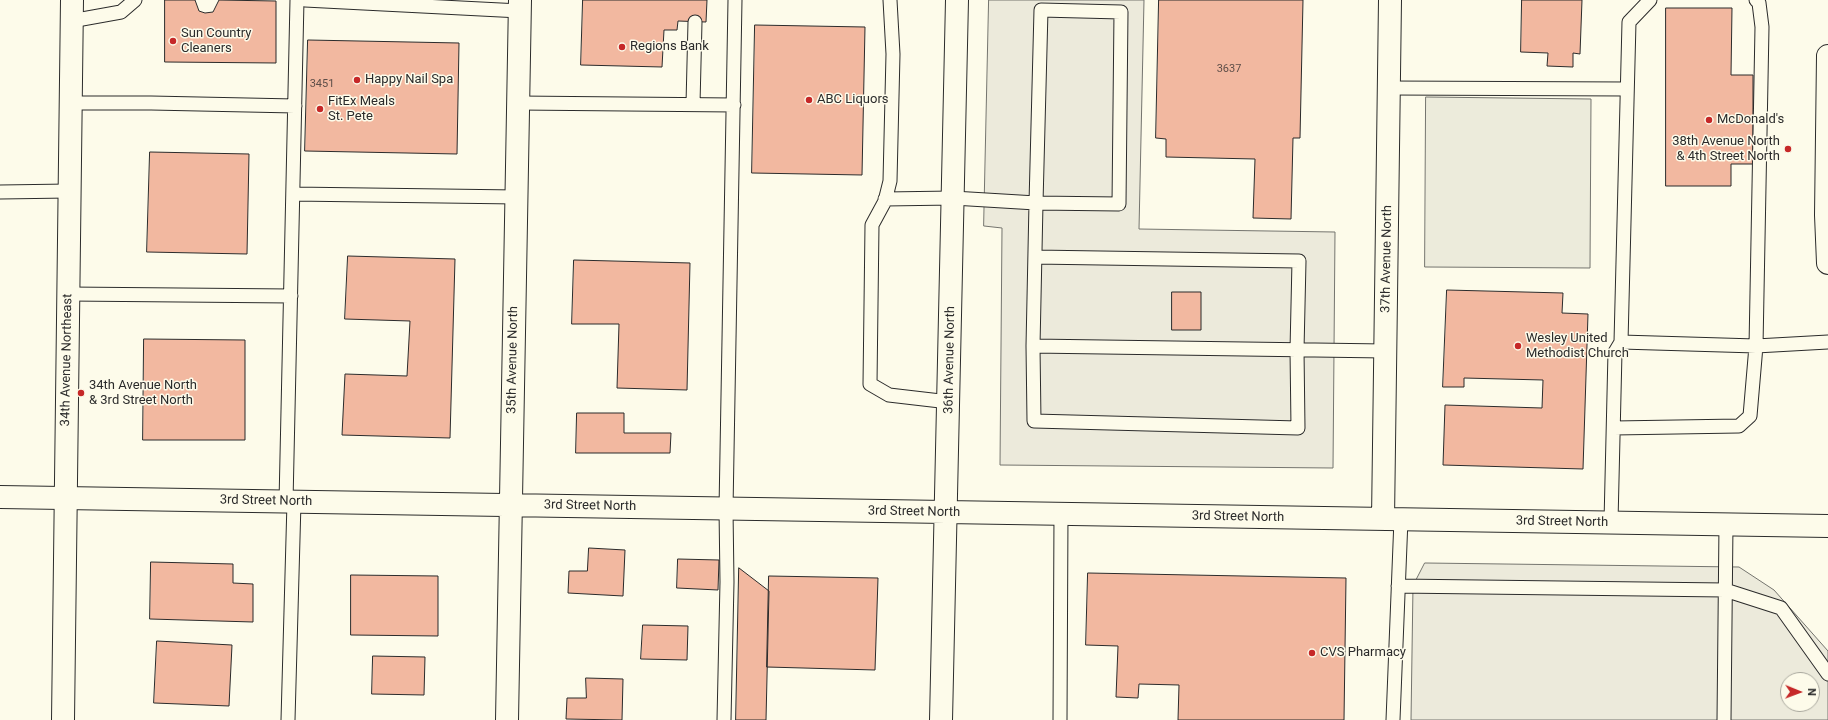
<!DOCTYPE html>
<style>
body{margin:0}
#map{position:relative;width:1828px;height:720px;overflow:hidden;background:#fdfbea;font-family:Roboto,sans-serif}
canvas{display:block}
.north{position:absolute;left:1780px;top:672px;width:40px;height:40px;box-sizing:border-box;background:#fdfbea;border:1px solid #a9a89e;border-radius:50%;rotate:91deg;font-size:11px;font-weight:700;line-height:16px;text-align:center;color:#2b2b2b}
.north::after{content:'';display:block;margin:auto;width:14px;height:18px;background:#c62828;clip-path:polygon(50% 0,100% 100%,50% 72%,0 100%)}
</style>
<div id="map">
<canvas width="1828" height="720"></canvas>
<div class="north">N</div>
</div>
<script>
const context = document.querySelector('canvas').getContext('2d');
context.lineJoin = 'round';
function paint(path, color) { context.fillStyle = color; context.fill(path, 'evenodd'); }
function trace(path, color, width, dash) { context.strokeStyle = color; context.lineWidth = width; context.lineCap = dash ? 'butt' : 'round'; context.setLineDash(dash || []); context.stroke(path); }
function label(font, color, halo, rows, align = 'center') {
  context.font = font + ' Roboto,sans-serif'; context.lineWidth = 3; context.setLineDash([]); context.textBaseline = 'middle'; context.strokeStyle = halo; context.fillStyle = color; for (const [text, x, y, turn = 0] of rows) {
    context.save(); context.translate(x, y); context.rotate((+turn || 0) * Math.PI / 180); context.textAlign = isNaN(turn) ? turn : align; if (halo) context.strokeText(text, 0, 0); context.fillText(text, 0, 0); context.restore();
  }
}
const green = new Path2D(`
 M1426,97L1591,99L1590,268L1425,267Z`);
const parking = new Path2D(`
 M989,0H1144L1139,229L1335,232L1333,468L1000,465L1002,228L984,226Z
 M1425,563L1739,567L1774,590L1828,651V720H1411L1413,586ZM1788,680H1812V704H1788Z`);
const building = new Path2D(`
 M165,0H195L199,11L205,13L213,12L219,0L276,1V63L165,62Z
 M583,0H707L706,22L678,21L677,30H664L662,67L581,65Z
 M1159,0H1303L1300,138H1293L1291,219L1253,218L1255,159L1166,157V139L1156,138Z
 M1522,0H1582L1580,54L1573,53V67L1547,66L1548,53L1521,52Z
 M1666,8H1732L1731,75H1753V164H1731V186H1666Z
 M755,25L865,27L862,175L752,173Z
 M308,40L459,43L457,154L305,151Z
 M150,152L249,154L247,254L147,252Z
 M348,256L455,259L450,438L342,435L345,374L407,376L410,321L345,319Z
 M574,260L690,263L687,390L617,388L619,324H572Z
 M1447,290L1563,293L1562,313L1588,314L1583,469L1443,465L1445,405L1542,408L1543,380L1464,378V387H1443Z
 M1172,292H1201V330H1172Z
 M144,339L245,340V440H143Z
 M577,413H624V433H671L670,453H576Z
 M589,548L625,550L623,596L568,593L569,571H587Z
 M678,559L719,560L718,590L677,588Z
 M151,562L233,564V583L253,584V622L150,619Z
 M739,568L769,591L766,720H736Z
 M1088,573L1346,578L1344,720H1178L1179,685L1139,684L1138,698L1116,697L1118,646L1086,645Z
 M351,575L438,576V636L351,635Z
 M769,576L878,578L875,670L767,667Z
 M643,625L688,626L687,660L641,659Z
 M157,641L232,645L229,706L154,703Z
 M373,656L425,657L424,695L372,694Z
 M586,678L623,679L622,720L566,719L567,698H586Z`);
const lane = new Path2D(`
 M305,0L520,11
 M890,0L893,54L890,181L885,201L872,225L870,384L889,395L949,402
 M1650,0L1629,22L1621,342L1756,346L1828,342
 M1041,10L1121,12L1119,204L1036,203Z
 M71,21L121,12L135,0
 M1389,88L1627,89
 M70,103H151L295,106
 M518,103L734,105
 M693,104L695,22
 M0,192L69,191
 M293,194L517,197
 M885,199L953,198L1036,203L1033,346L1385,351
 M68,294L291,296
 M1033,346L1034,421L1298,428L1297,350L1299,261L1035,257
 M1614,428L1739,426L1750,416L1756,346L1762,27L1759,3L1756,0
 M286,502L297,0
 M1611,522L1615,352L1621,342
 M1398,586L1725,590L1781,608L1828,674
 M288,720L294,502
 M724,720L727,582L726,509L735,0
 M1060,720L1061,514
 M1393,720L1401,519
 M1724,720L1726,524`);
const street = new Path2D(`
 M0,497L1828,526
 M1383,519L1390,0
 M507,720L520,0
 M941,720L957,0`);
const secondary = new Path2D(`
 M1828,56L1826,215L1828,263
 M63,720L72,0`);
const markers = [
 [173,41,4,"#c62828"],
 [622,47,4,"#c62828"],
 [357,80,4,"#c62828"],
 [809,100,4,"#c62828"],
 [320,109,4,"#c62828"],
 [1709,120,4,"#c62828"],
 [1788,149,4,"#c62828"],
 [1518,346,4,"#c62828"],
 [81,393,4,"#c62828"],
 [1312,653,4,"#c62828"]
];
const numberNames = [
 ["3637",1229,69],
 ["3451",322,84]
];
const poiNames = [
 ["Sun Country",181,34],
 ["Cleaners",181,49],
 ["Regions Bank",630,47],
 ["Happy Nail Spa",365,80],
 ["ABC Liquors",817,100],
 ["FitEx Meals",328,102],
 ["St. Pete",328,117],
 ["McDonald's",1717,120],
 ["38th Avenue North",1780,142,"right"],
 ["& 4th Street North",1780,157,"right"],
 ["Wesley United",1526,339],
 ["Methodist Church",1526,354],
 ["34th Avenue North",89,386],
 ["& 3rd Street North",89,401],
 ["CVS Pharmacy",1320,653]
];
const streetNames = [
 ["37th Avenue North",1387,259,-89],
 ["34th Avenue Northeast",67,360,-89],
 ["35th Avenue North",513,360,-89],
 ["36th Avenue North",950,360,-89],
 ["3rd Street North",266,501,1],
 ["3rd Street North",590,506,1],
 ["3rd Street North",914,512,1],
 ["3rd Street North",1238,517,1],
 ["3rd Street North",1562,522,1]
];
paint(green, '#ecebdb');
trace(green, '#74746e', 1);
paint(parking, '#eceadb');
trace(parking, '#74746e', 1);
paint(building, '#f2b8a0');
trace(building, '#2b2b2b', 1);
trace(lane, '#2b2b2b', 15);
trace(street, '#2b2b2b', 24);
trace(secondary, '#2b2b2b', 24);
trace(lane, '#fdfbea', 13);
trace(street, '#fdfbea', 22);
trace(secondary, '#fdfbea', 22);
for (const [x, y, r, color] of markers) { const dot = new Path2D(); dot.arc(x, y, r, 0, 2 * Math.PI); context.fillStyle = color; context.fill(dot); trace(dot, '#fdfbea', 1.5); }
label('11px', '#5d4e48', null, numberNames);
label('13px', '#2b2b2b', '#fdfbea', poiNames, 'left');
label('13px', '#2b2b2b', '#fdfbea', streetNames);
</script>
